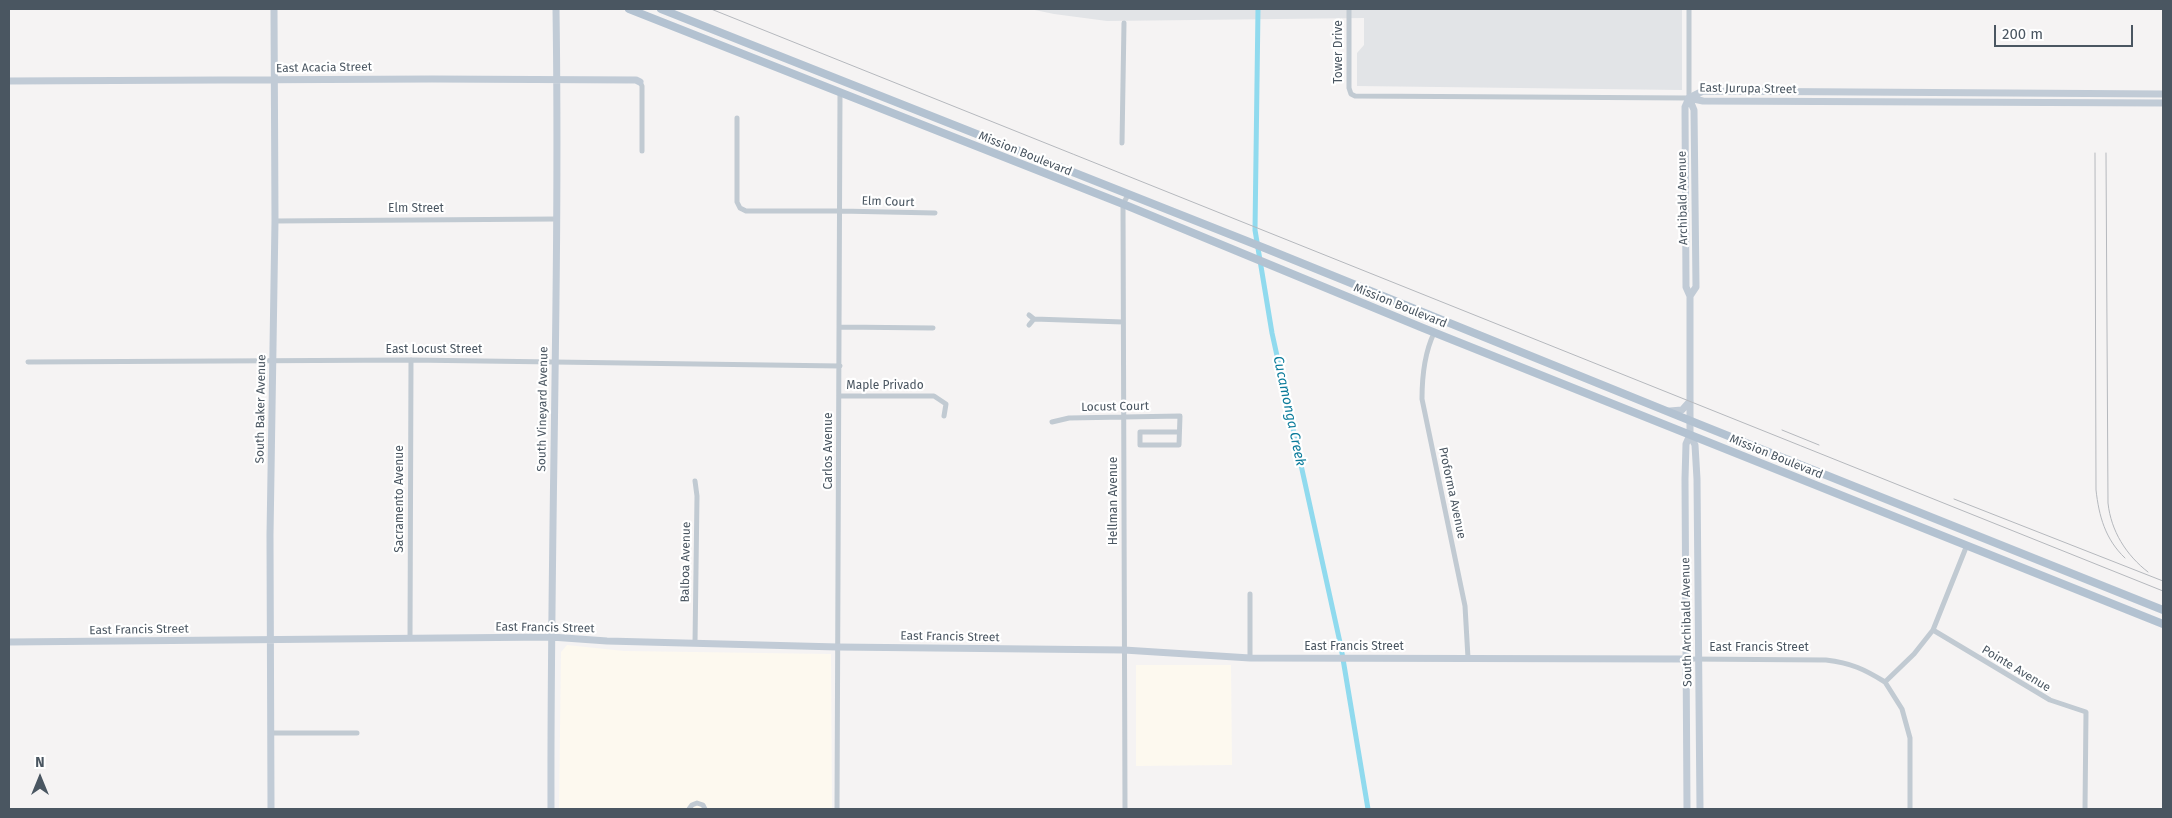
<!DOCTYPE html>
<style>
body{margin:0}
#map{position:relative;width:2172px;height:818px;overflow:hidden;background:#f5f3f3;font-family:"Fira Sans",sans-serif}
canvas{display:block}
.frame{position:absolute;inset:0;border:10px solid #4a5661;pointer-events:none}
.north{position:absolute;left:15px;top:753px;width:50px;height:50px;-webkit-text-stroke:4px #fff;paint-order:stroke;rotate:0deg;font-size:14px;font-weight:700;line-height:20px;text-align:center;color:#4a5661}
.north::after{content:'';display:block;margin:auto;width:18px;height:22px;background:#4a5661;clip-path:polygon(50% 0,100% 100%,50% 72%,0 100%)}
.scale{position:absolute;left:1994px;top:25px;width:139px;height:22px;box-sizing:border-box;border:2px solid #4a5661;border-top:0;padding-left:6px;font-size:15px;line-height:18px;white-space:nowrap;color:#4a5661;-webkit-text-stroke:4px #fff;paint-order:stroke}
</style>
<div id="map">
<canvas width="2172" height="818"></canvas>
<div class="frame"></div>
<div class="north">N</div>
<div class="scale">200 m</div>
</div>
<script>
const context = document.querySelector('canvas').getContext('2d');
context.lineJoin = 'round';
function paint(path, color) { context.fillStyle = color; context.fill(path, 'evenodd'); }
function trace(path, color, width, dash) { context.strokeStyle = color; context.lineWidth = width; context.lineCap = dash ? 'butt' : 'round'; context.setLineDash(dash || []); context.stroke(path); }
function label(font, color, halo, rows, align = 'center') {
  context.font = font + ' "Fira Sans",sans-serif'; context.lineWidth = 4.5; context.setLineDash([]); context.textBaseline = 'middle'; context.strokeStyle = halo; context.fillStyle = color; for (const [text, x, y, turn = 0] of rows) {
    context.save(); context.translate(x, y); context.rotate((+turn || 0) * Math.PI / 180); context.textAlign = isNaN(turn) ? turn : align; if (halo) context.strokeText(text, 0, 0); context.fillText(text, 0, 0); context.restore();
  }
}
const commercial = new Path2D(`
 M567,645L624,651L831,654L832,809H559L561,652Z
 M1136,665H1231L1232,765L1136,766Z`);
const airport = new Path2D(`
 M1030,9H1682V90L1357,86V53L1364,45V18L1107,21L1054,14Z`);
const canal = new Path2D(`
 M1258,9L1255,230L1272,333L1341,647L1368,809`);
const street = new Path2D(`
 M1349,9V88L1351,94L1355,96L1689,98V9
 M640,82L642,86V151
 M737,118V202L740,208L746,211H840L935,213
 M1122,143L1124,23
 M275,221L556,219
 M1029,315L1034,319L1029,325
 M1034,319L1123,322
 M840,327L933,328
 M1434,333C1424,354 1422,376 1422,399L1465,606L1468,658
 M28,362L411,360L840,366
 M840,396H934L946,404L944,416
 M1052,422L1069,418L1180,416L1179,445H1140V432H1179
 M695,481L697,496L695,643
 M1250,594V658
 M1933,630L2050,700L2086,712L2085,809
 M410,638L411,360
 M1687,659L1826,660C1851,663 1864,669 1885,682
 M271,733H357
 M689,809L692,805L697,803L703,805L705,809
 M837,809L840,93
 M1125,809L1123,204L1128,195
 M1910,809V738L1902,709L1885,682L1914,654L1933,630L1967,545`);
const secondary = new Path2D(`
 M9,81L432,79L636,80L640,82
 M1689,98L1703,91L2163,94
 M1689,98L1703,101L2163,103
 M1689,98L1694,110L1696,287L1690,296
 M1670,411L1682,410L1690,401
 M1690,435L1695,445L1697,479L1700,809
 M9,642L551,637L607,641L838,647L1124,650L1250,658L1687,659
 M271,809L270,535L275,221L274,9
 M551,809C550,542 560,276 556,9
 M1687,809L1685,479L1686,444L1690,435V296L1686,287L1685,107L1689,98`);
const primary = new Path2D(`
 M629,9L1123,204L1423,328L2163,624
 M661,9L1267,249L1696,423L2163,610`);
const rail = new Path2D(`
 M711,9L2163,591
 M2095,153L2096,490C2099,516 2105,539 2125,558
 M2106,153L2108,503C2111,531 2126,555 2148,572
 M1782,430L1819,445
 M1954,499L2163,581`);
const streetNames = [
 ["Tower Drive",1339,52,-90],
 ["East Acacia Street",324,68,-1],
 ["East Jurupa Street",1748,89,1],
 ["Mission Boulevard",1025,154,22],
 ["Archibald Avenue",1683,198,-91],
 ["Elm Court",888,202,2],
 ["Elm Street",416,209],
 ["Mission Boulevard",1400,306,22],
 ["East Locust Street",434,350],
 ["Maple Privado",885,386],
 ["Locust Court",1115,407,-1],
 ["South Baker Avenue",261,409,-89],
 ["South Vineyard Avenue",543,409,-89],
 ["Carlos Avenue",829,451,-90],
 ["Mission Boulevard",1776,457,22],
 ["Proforma Avenue",1452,493,78],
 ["Sacramento Avenue",400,499,-90],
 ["Hellman Avenue",1114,501,-90],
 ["Balboa Avenue",686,562,-89],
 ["South Archibald Avenue",1687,622,-91],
 ["East Francis Street",545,628,1],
 ["East Francis Street",139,630,-1],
 ["East Francis Street",950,637,1],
 ["East Francis Street",1354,647],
 ["East Francis Street",1759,648],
 ["Pointe Avenue",2016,669,31]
];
const waterNames = [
 ["Cucamonga Creek",1289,411,78]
];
paint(commercial, '#fdf9ef');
paint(airport, '#e2e4e7');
trace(canal, '#90daee', 5);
trace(street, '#c1cad2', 5);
trace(secondary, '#c1cbd6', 7);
trace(primary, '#b3c2d1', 8);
trace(rail, '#b5b8bd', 1);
label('12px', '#4a5661', '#fff', streetNames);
label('italic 14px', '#0c7c9b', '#fff', waterNames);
</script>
